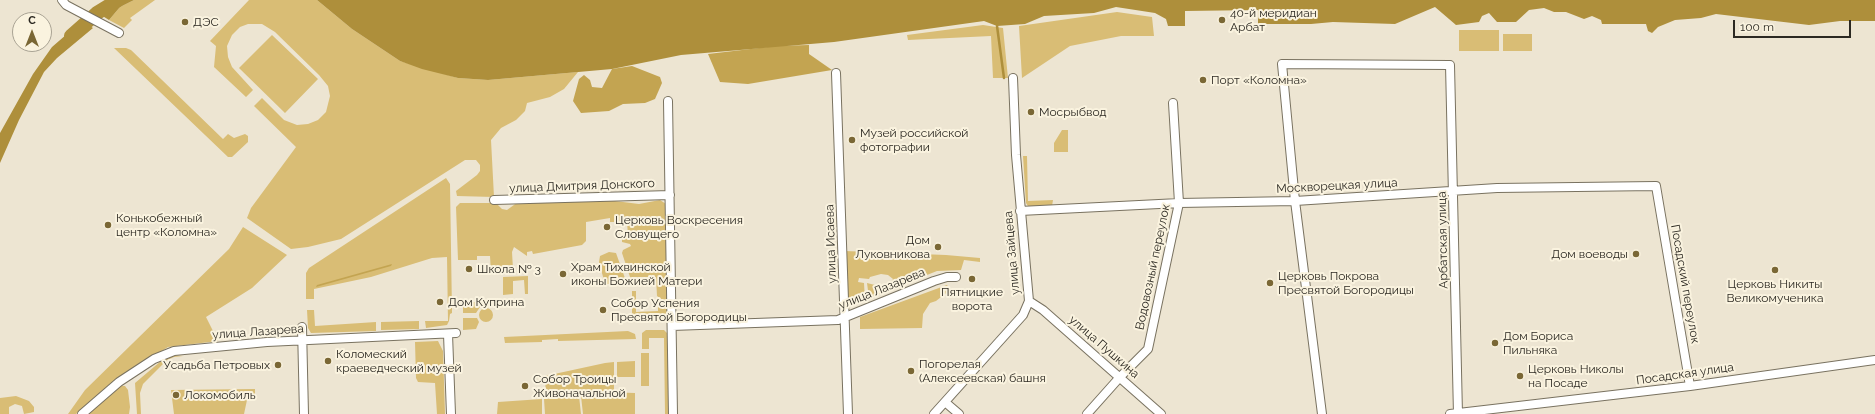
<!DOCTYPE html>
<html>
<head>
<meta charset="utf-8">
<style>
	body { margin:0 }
	#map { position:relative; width:1875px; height:414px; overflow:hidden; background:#ede5d2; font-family:Raleway,sans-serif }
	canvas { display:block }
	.north { position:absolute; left:12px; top:12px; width:40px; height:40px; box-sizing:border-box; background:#faf3df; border:1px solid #a8a293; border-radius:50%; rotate:0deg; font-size:11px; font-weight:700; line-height:16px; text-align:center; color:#2c2922 }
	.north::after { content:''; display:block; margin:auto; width:14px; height:18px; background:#7a6735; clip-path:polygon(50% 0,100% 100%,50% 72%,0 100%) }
	.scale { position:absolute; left:1733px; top:20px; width:118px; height:18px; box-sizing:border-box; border:2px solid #2c2922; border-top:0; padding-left:5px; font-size:12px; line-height:14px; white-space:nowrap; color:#2c2922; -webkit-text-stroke:3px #faf3df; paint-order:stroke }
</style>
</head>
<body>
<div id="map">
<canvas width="1875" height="414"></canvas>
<div class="north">С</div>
<div class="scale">100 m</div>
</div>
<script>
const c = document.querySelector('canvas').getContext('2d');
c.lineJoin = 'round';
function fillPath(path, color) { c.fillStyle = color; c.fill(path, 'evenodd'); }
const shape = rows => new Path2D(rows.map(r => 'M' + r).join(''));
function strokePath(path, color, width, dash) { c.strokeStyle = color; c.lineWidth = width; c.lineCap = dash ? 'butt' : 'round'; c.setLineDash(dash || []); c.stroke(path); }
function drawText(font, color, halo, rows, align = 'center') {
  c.font = font + ' Raleway,sans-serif'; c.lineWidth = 4; c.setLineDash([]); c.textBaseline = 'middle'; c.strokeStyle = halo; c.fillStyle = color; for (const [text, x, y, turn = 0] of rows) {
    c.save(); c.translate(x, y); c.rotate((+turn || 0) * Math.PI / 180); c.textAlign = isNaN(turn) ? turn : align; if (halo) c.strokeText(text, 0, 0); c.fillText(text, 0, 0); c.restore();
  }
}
fillPath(shape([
	[134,0,155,0,130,18,132,20,124,28,109,20,120,7],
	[249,0,317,0,352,29,400,61,458,78,488,80,578,72,564,89,550,97,527,103,525,111,516,120,501,128,491,140,494,197,457,196,456,191,477,175,480,171,480,165,476,160,465,160,341,239,308,247,291,249,247,218,251,208,296,147,254,106,262,98,284,120,297,125,308,124,318,120,326,112,330,96,328,86,319,75,275,32,262,24,248,24,240,27,232,35,227,46,228,57,232,67,253,90,246,97,214,67,216,46,210,41],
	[1117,12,1152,17,1154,36,1121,36,1070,46,1022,78,1019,26],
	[983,25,1003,28,1008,78,993,78,991,36,908,40,907,35],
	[1459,30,1499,30,1499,51,1459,51],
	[1503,34,1532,34,1532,51,1503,51],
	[272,35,318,79,285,113,239,68],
	[114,48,126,48,131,50,223,139,228,134,234,138,245,134,248,136,248,142,232,157,228,157],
	[1062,130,1068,130,1068,152,1054,152,1054,143],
	[1023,156,1027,156,1028,201,1053,200,1052,206,1032,207,1028,206,1026,203],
	[446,178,450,184,452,313,450,314,449,321,447,325,426,328,425,321,448,321,447,257,432,258,371,277,314,289,314,299,306,299,306,273,309,268],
	[607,200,639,204,660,200,666,204,667,303,657,296,656,277,636,277,636,283,632,283,622,253,623,250,631,246,630,244,622,242,622,237,628,235,627,222,610,222,610,218,586,222,586,241,582,245,533,254,532,251,527,252,527,256,514,247,512,252,513,269,512,273,491,273,490,256,477,256,477,260,458,260,456,207,460,203,496,203,502,209,507,210,518,202],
	[243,227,287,255,252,288,206,317,218,341,168,347,114,381,76,414,68,414,85,390,229,249],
	[845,251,946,255,980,258,980,262,964,260,961,270,937,271,869,298,867,283,883,287,890,285,893,279,888,275,881,274,870,277,869,279,859,278,858,282,864,283,865,301,850,305,848,302],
	[609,252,616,253,626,281,624,284,605,284,599,262,600,256],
	[528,276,528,294,525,294,524,280,513,281,513,294,503,295,503,277],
	[947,285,950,290,936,301,930,303,923,314,922,328,860,329,860,317],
	[632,291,636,291,636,312,658,311,658,307,662,304,668,310,668,316,662,321,651,322,648,319,647,315,632,315],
	[463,302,478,302,480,307,476,313,463,313],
	'479 315a7 7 0 1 1 14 0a7 7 0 1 1-14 0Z',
	[307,310,314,310,315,326,376,322,376,331,311,333,308,328],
	[463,318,477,318,479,322,476,329,463,330],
	[419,321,419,329,381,330,381,322],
	[646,330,664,330,669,335,669,414,665,414,664,338,649,338,649,349,642,349,642,333],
	[628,331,635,334,636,339,558,341,558,339,542,340,542,342,505,343,504,337],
	[438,341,443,351,445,414,437,414,435,383,418,382,416,378,415,342],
	[641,353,649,353,649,386,641,386],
	[173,355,183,356,174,357,167,360,143,384,140,393,141,414,137,414,135,383,161,361],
	[635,361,635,377,617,377,617,362],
	[614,362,614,390,546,397,545,376,605,363],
	[120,386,125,386,128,390,130,407,129,414,88,414],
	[255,389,255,399,247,400,244,414,174,414,171,390],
	[605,392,635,393,635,414,583,414,581,396],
	[16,396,29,401,34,407,34,412,24,414,22,406,15,404,9,407,9,414,0,414,0,398],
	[579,396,581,414,545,414,544,399],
	[542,399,542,414,497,414,498,402]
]), '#d9bd75');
fillPath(shape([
	[809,45,809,54,832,70,748,84,720,82,708,54,776,46],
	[632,66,660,77,662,83,655,99,645,103,623,104,609,111,581,113,573,101,579,79,584,75,590,80,592,87,602,88,612,69],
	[392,264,391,266,316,287,317,285]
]), '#c3a451');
fillPath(shape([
	[108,0,134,0,120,7,109,20,93,10],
	[317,0,1875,0,1875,21,1840,21,1809,25,1716,14,1701,18,1675,20,1658,27,1652,33,1648,31,1646,24,1602,24,1601,20,1592,16,1584,19,1566,12,1554,12,1544,8,1529,10,1516,22,1497,22,1489,13,1482,16,1479,22,1456,25,1435,7,1395,24,1333,22,1311,24,1258,24,1258,10,1185,11,1185,26,1168,26,1166,19,1155,13,1116,7,1094,13,1044,16,1025,24,997,26,984,21,834,42,681,55,612,69,488,80,458,78,422,69,400,61,352,29],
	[82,21,93,28,57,58,44,72,19,120,0,163,0,133,33,74,52,47]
]), '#ae8f3b');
strokePath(shape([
	[997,26,1004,78]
]), '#ae8f3b', 2.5);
strokePath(shape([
	[71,36,97,13,118,0]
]), '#ae8f3b', 14);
const minor = shape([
	[62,0,66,5,119,33],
	[836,73,848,414],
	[668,101,673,414],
	[494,200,670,195],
	[1020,211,1179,203,1295,201,1497,188,1656,186,1690,386],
	[1029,301,1043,310,1161,414],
	[672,326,838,320,934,281,947,277,956,277],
	[302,327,304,414],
	[448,334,451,414],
	[945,402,959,414],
	[82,414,119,382,154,359,174,351,267,342,456,333],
	[934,414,1023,315,1029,301,1016,155,1013,78],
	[1087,414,1120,377,1148,349,1179,203,1173,103],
	[1322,414,1295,201,1282,64,1450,65,1458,414],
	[1450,414,1690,386,1875,360]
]);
strokePath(minor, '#797260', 10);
strokePath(minor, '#fff', 8);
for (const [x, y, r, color] of [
	[1222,20,4,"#7a6735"],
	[185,22,4,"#7a6735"],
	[1203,80,4,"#7a6735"],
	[1031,112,4,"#7a6735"],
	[852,140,4,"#7a6735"],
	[108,225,4,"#7a6735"],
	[607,227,4,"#7a6735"],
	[938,247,4,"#7a6735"],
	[1636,254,4,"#7a6735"],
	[469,269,4,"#7a6735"],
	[1775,270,4,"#7a6735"],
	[563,274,4,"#7a6735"],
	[972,279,4,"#7a6735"],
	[1270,283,4,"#7a6735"],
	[440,302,4,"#7a6735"],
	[603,310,4,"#7a6735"],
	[1495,343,4,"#7a6735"],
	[328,361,4,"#7a6735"],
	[278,365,4,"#7a6735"],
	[911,371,4,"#7a6735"],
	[1520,376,4,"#7a6735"],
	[525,386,4,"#7a6735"],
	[176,395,4,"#7a6735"]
]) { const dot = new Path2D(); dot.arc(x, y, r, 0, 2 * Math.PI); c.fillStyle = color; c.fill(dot); strokePath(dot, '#faf3df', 1.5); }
drawText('12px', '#2c2922', '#faf3df', [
	["40-й меридиан",1230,13],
	["Арбат",1230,27],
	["ДЭС",193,22],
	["Порт «Коломна»",1211,80],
	["Мосрыбвод",1039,112],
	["Музей российской",860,133],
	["фотографии",860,147],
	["Конькобежный",116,218],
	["центр «Коломна»",116,232],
	["Церковь Воскресения",615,220],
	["Словущего",615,234],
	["Дом",930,240,"right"],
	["Луковникова",930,254,"right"],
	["Дом воеводы",1628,254,"right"],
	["Храм Тихвинской",571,267],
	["иконы Божией Матери",571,281],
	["Школа № 3",477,269],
	["Церковь Покрова",1278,276],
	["Пресвятой Богородицы",1278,290],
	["Церковь Никиты",1775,284,"center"],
	["Великомученика",1775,298,"center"],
	["Пятницкие",972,292,"center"],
	["ворота",972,306,"center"],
	["Дом Куприна",448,302],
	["Собор Успения",611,303],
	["Пресвятой Богородицы",611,317],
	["Дом Бориса",1503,336],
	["Пильняка",1503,350],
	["Коломеский",336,354],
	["краеведческий музей",336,368],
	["Погорелая",919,364],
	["(Алексеевская) башня",919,378],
	["Усадьба Петровых",270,365,"right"],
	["Церковь Николы",1528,369],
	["на Посаде",1528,383],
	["Собор Троицы",533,379],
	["Живоначальной",533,393],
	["Локомобиль",184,395]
], 'left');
drawText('12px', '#2c2922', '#faf3df', [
	["улица Дмитрия Донского",582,186,-2],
	["Москворецкая улица",1337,186,-3],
	["Арбатская улица",1443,240,-91],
	["улица Исаева",831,244,-92],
	["улица Зайцева",1012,253,-95],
	["Водовозный переулок",1153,267,-78],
	["Посадский переулок",1685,284,80],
	["улица Лазарева",882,289,-22],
	["улица Лазарева",258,332,-4],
	["улица Пушкина",1104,347,41],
	["Посадская улица",1685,374,-8]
]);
</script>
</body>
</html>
